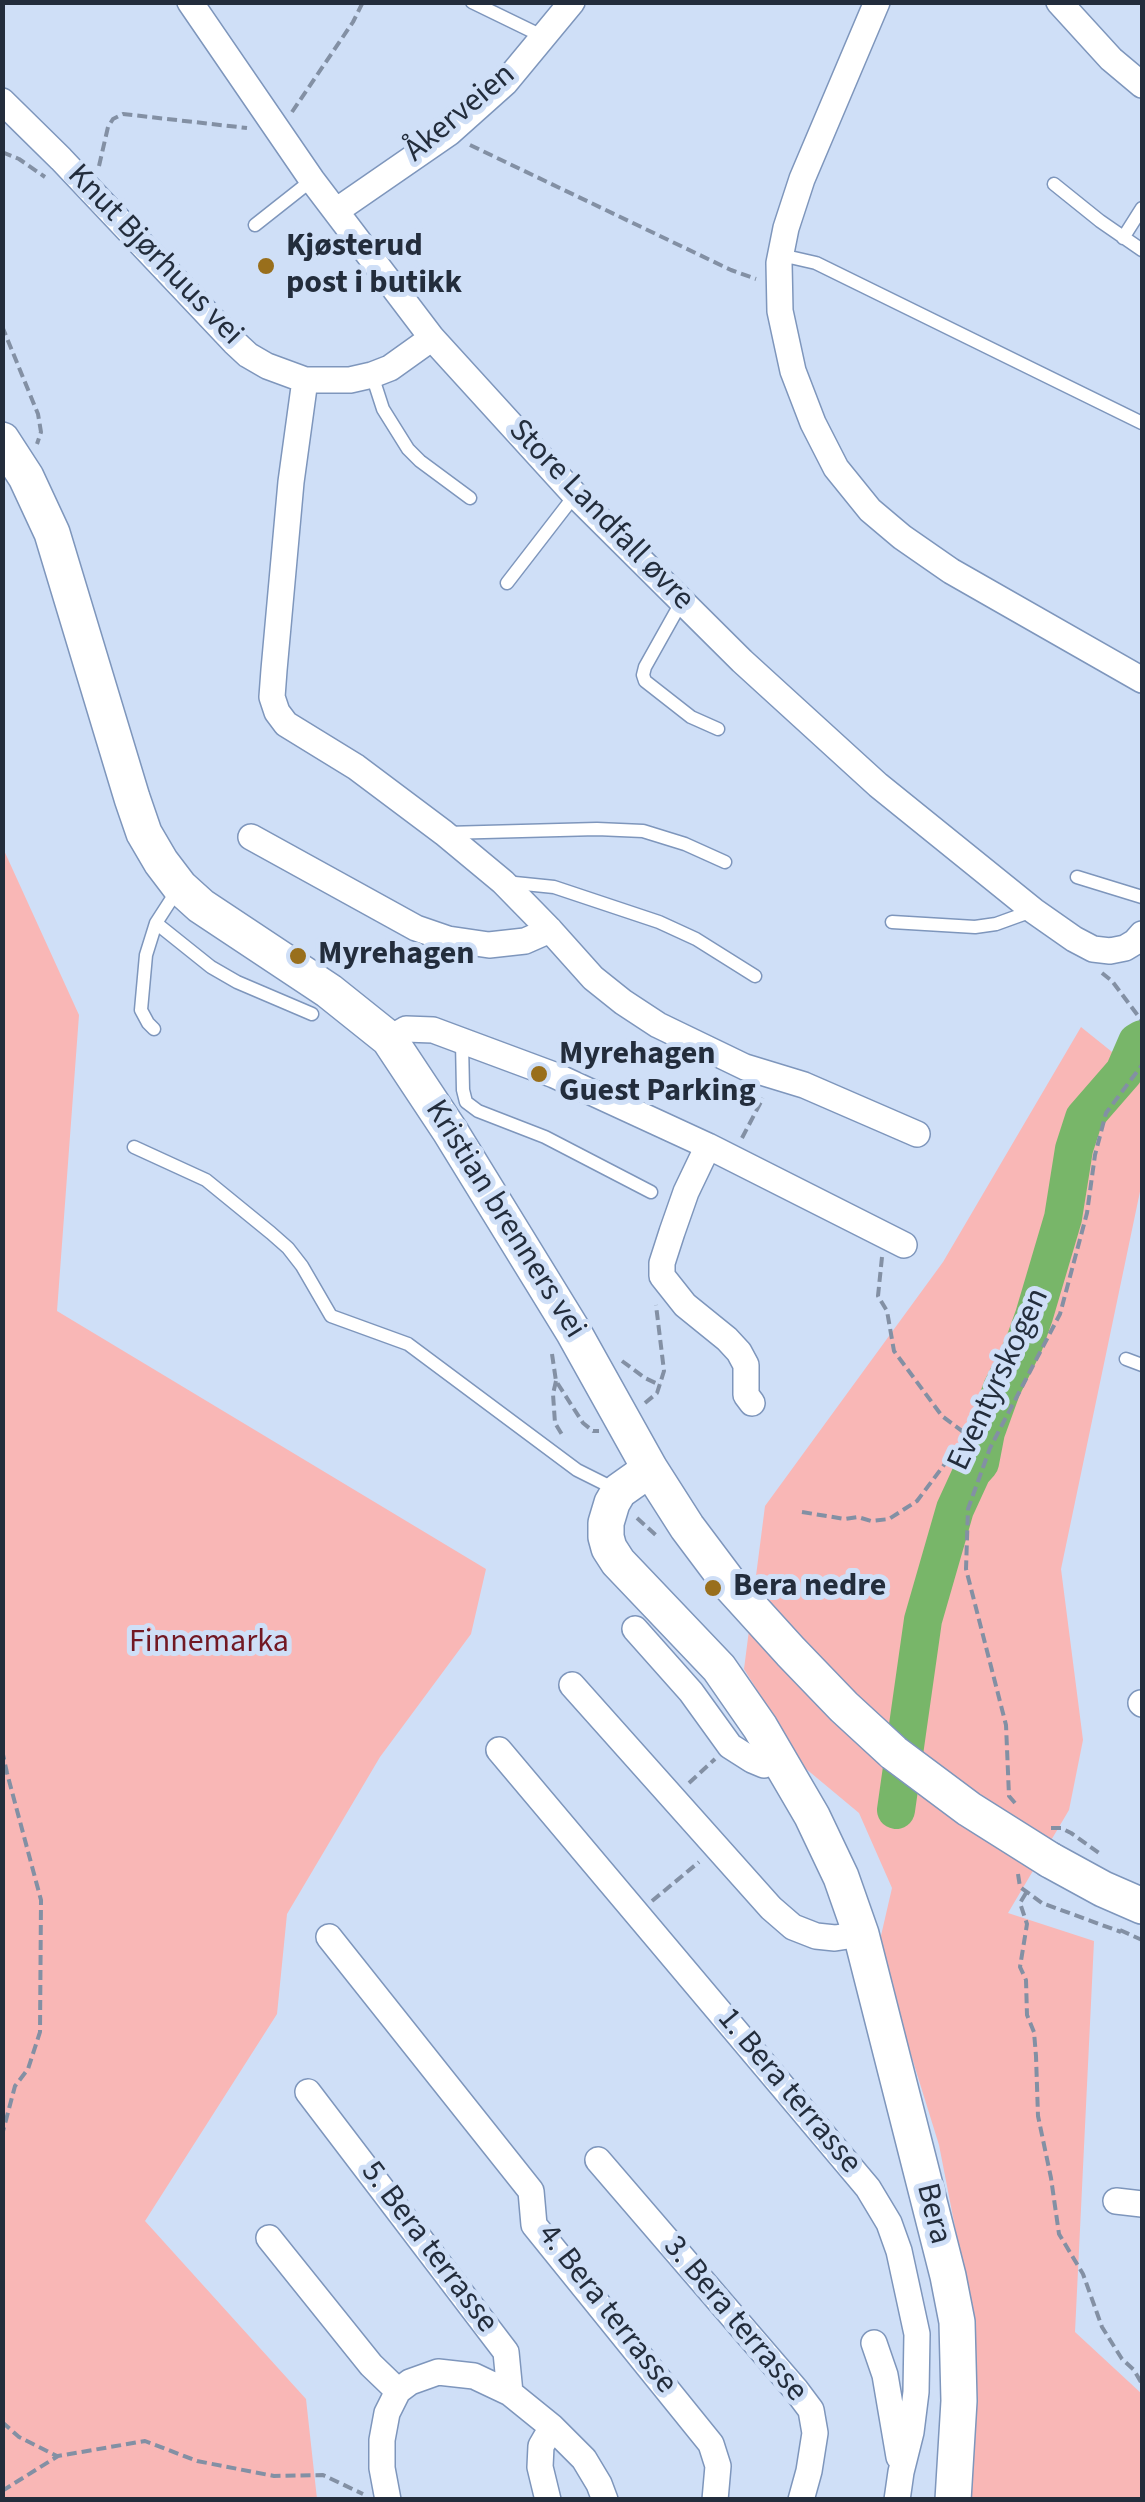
<!DOCTYPE html>
<html>
<head>
<meta charset="utf-8">
<style>
	body { margin:0 }
	#map { position:relative; width:1145px; height:2502px; overflow:hidden; background:#cfdff7; font-family:"Source Sans 3",sans-serif }
	canvas { display:block }
	.frame { position:absolute; inset:0; border:5px solid #232d3c; pointer-events:none }
</style>
</head>
<body>
<div id="map">
<canvas width="1145" height="2502"></canvas>
<div class="frame"></div>
</div>
<script>
const c = document.querySelector('canvas').getContext('2d');
c.lineJoin = 'round';
function fillPath(path, color) { c.fillStyle = color; c.fill(path, 'evenodd'); }
const shape = rows => new Path2D(rows.map(r => 'M' + r).join(''));
function strokePath(path, color, width, dash) { c.strokeStyle = color; c.lineWidth = width; c.lineCap = dash ? 'butt' : 'round'; c.setLineDash(dash || []); c.stroke(path); }
function drawText(font, color, halo, rows, align = 'center') {
  c.font = font + ' "Source Sans 3",sans-serif'; c.lineWidth = 10; c.setLineDash([]); c.textBaseline = 'middle'; c.strokeStyle = halo; c.fillStyle = color; for (const [text, x, y, turn = 0] of rows) {
    c.save(); c.translate(x, y); c.rotate((+turn || 0) * Math.PI / 180); c.textAlign = isNaN(turn) ? turn : align; if (halo) c.strokeText(text, 0, 0); c.fillText(text, 0, 0); c.restore();
  }
}
fillPath(shape([
	[2,846,79,1015,57,1311,486,1569,471,1634,380,1757,287,1914,277,2014,145,2221,306,2399,317,2499,3,2499],
	[1081,1027,1142,1076,1142,1182,1061,1569,1083,1740,1069,1810,1008,1913,1094,1941,1075,2332,1142,2394,1142,2499,971,2499,972,2314,939,2145,899,2016,880,1940,892,1888,859,1813,805,1768,744,1669,765,1506,943,1262]
]), '#f9b7b6');
strokePath(shape([
	[896,1810,923,1620,955,1509,972,1472,980,1463,986,1432,1002,1388,1024,1344,1034,1316,1063,1218,1074,1149,1084,1118,1124,1072,1137,1042,1142,1039]
]), '#78b669', 38);
const lane = shape([
	[472,2,544,37],
	[1054,184,1100,221,1142,250],
	[255,225,312,180],
	[1123,238,1142,208],
	[781,255,816,263,1142,423],
	[372,375,383,409,408,449,420,461,470,498],
	[507,583,575,495],
	[682,601,645,667,643,675,645,681,691,717,718,729],
	[446,833,597,829,643,831,685,844,725,862],
	[1077,877,1142,897],
	[505,882,554,887,659,922,696,939,755,976],
	[892,922,975,927,996,924,1032,911],
	[156,923,211,967,237,982,312,1014],
	[154,1029,148,1023,141,1010,146,955,156,923,178,889],
	[462,1042,463,1090,466,1102,478,1111,545,1137,651,1192],
	[134,1147,206,1180,271,1233,288,1248,302,1266,331,1316,408,1344,577,1470,617,1490],
	[1126,1359,1142,1365]
]);
const street = shape([
	[190,2,312,180,432,338,575,495,742,661,878,785,1034,911,1074,939,1093,949,1110,951,1125,948,1135,942,1142,934],
	[877,2,802,179,786,228,779,263,780,311,793,371,813,423,836,468,870,510,902,537,951,571,1142,680],
	[1059,2,1111,59,1142,85],
	[2,101,61,159,234,342,248,355,267,366,305,380,350,380,372,375,390,368,432,338],
	[336,211,449,133,505,83,572,2],
	[305,380,291,482,274,670,272,697,277,712,286,724,356,767,444,833,503,882,550,930,593,978,623,1002,658,1025,745,1067,804,1085,917,1134],
	[251,837,416,928,448,939,489,945,525,941,550,930],
	[389,1039,406,1029,433,1030,554,1075,708,1146,904,1245],
	[708,1146,686,1192,672,1232,662,1263,662,1276,685,1305,727,1339,739,1352,746,1365,746,1395,752,1403],
	[635,1629,691,1692,730,1746,752,1760,764,1765,779,1758],
	[572,1685,771,1908,793,1927,816,1936,835,1938,861,1934],
	[1141,1703,1142,1704],
	[499,1750,868,2188,889,2223,899,2251,917,2334,916,2392,911,2432,901,2472,897,2500],
	[329,1937,531,2191,534,2225,711,2444,718,2466,715,2500],
	[308,2092,506,2352,510,2393,552,2427,584,2459,599,2484,605,2500],
	[598,2160,796,2390,811,2410,815,2433,809,2471,801,2500],
	[1116,2201,1142,2204],
	[269,2238,371,2365,398,2391],
	[874,2343,885,2375,899,2457],
	[388,2500,382,2468,382,2440,387,2413,398,2391,410,2382,438,2372,474,2376,510,2393],
	[548,2500,540,2467,541,2446,552,2427]
]);
const secondary = shape([
	[2,440,26,477,52,533,132,798,144,833,161,862,180,887,201,906,329,991,389,1039,450,1131,573,1331,650,1469,687,1527,732,1587,791,1652,844,1707,894,1753],
	[650,1469,619,1491,612,1503,606,1523,606,1537,609,1548,618,1562,719,1668,760,1727,812,1816,841,1877,861,1934,948,2276,957,2322,959,2401,953,2500],
	[1050,1860,1103,1889,1142,1906]
]);
strokePath(lane, '#7e96bc', 15);
strokePath(street, '#7e96bc', 28);
strokePath(secondary, '#7e96bc', 38);
strokePath(shape([
	[292,112,353,22,363,2],
	[470,145,731,270,756,279],
	[2,152,19,159,45,177],
	[99,166,108,127,113,119,123,114,247,128],
	[2,326,38,414,41,432,37,444],
	[1102,973,1112,981,1142,1021],
	[742,1138,763,1098],
	[882,1257,878,1296,887,1311,894,1351,942,1416,970,1437,974,1453],
	[552,1354,556,1381,583,1423,593,1431,599,1431],
	[622,1361,645,1378,660,1385],
	[556,1381,553,1394,555,1423,564,1438],
	[645,1403,657,1393,664,1371,656,1305],
	[802,1512,845,1519,858,1517,871,1521,889,1519,917,1501,947,1461,960,1455,976,1453],
	[637,1518,659,1538],
	[2,1750,7,1773,41,1900,40,2032,28,2069,15,2086,2,2135],
	[689,1783,715,1759],
	[1015,1803,1009,1796,1006,1725,966,1569,968,1509,990,1448,1060,1314,1087,1213,1095,1155,1106,1113,1142,1065],
	[1051,1828,1061,1828,1071,1833,1099,1853],
	[1018,1874,1020,1887,1042,1903,1121,1932],
	[1026,1893,1020,1903,1027,1924,1020,1967,1026,1980,1027,2015,1034,2032,1036,2056,1038,2116,1051,2178,1059,2234,1083,2274,1102,2327,1122,2359,1134,2370,1142,2384],
	[652,1901,699,1862],
	[1120,1930,1142,1940],
	[2,2422,19,2437,57,2456],
	[2,2491,58,2456,145,2441,197,2461,274,2476,323,2475,363,2494]
]), '#8390a4', 4, [10, 5]);
strokePath(lane, '#fff', 12);
strokePath(street, '#fff', 25);
strokePath(secondary, '#fff', 35);
const secondaryBridge = shape([
	[894,1753,969,1809,1050,1860]
]);
strokePath(secondaryBridge, '#7e96bc', 38, []);
strokePath(secondaryBridge, '#fff', 35);
for (const [x, y, r, color] of [
	[266,266,10,"#996f1c"],
	[298,956,10,"#996f1c"],
	[539,1074,10,"#996f1c"],
	[713,1588,10,"#996f1c"]
]) { const dot = new Path2D(); dot.arc(x, y, r, 0, 2 * Math.PI); c.fillStyle = color; c.fill(dot); strokePath(dot, '#cfdff7', 4); }
drawText('32px', '#232d3c', '#cfdff7', [
	["Åkerveien",461,114,-40],
	["Knut Bjørhuus vei",154,256,46],
	["Store Landfall øvre",600,516,46],
	["Kristian brenners vei",504,1220,58],
	["Eventyrskogen",1000,1380,-65],
	["1. Bera terrasse",788,2092,50],
	["Bera",932,2214,76],
	["5. Bera terrasse",428,2248,53],
	["4. Bera terrasse",606,2310,52],
	["3. Bera terrasse",734,2320,50]
]);
drawText('bold 32px', '#232d3c', '#cfdff7', [
	["Kjøsterud",286,248],
	["post i butikk",286,285],
	["Myrehagen",318,956],
	["Myrehagen",559,1056],
	["Guest Parking",559,1093],
	["Bera nedre",733,1588]
], 'left');
drawText('32px', '#721823', '#cfdff7', [
	["Finnemarka",209,1644]
]);
</script>
</body>
</html>
